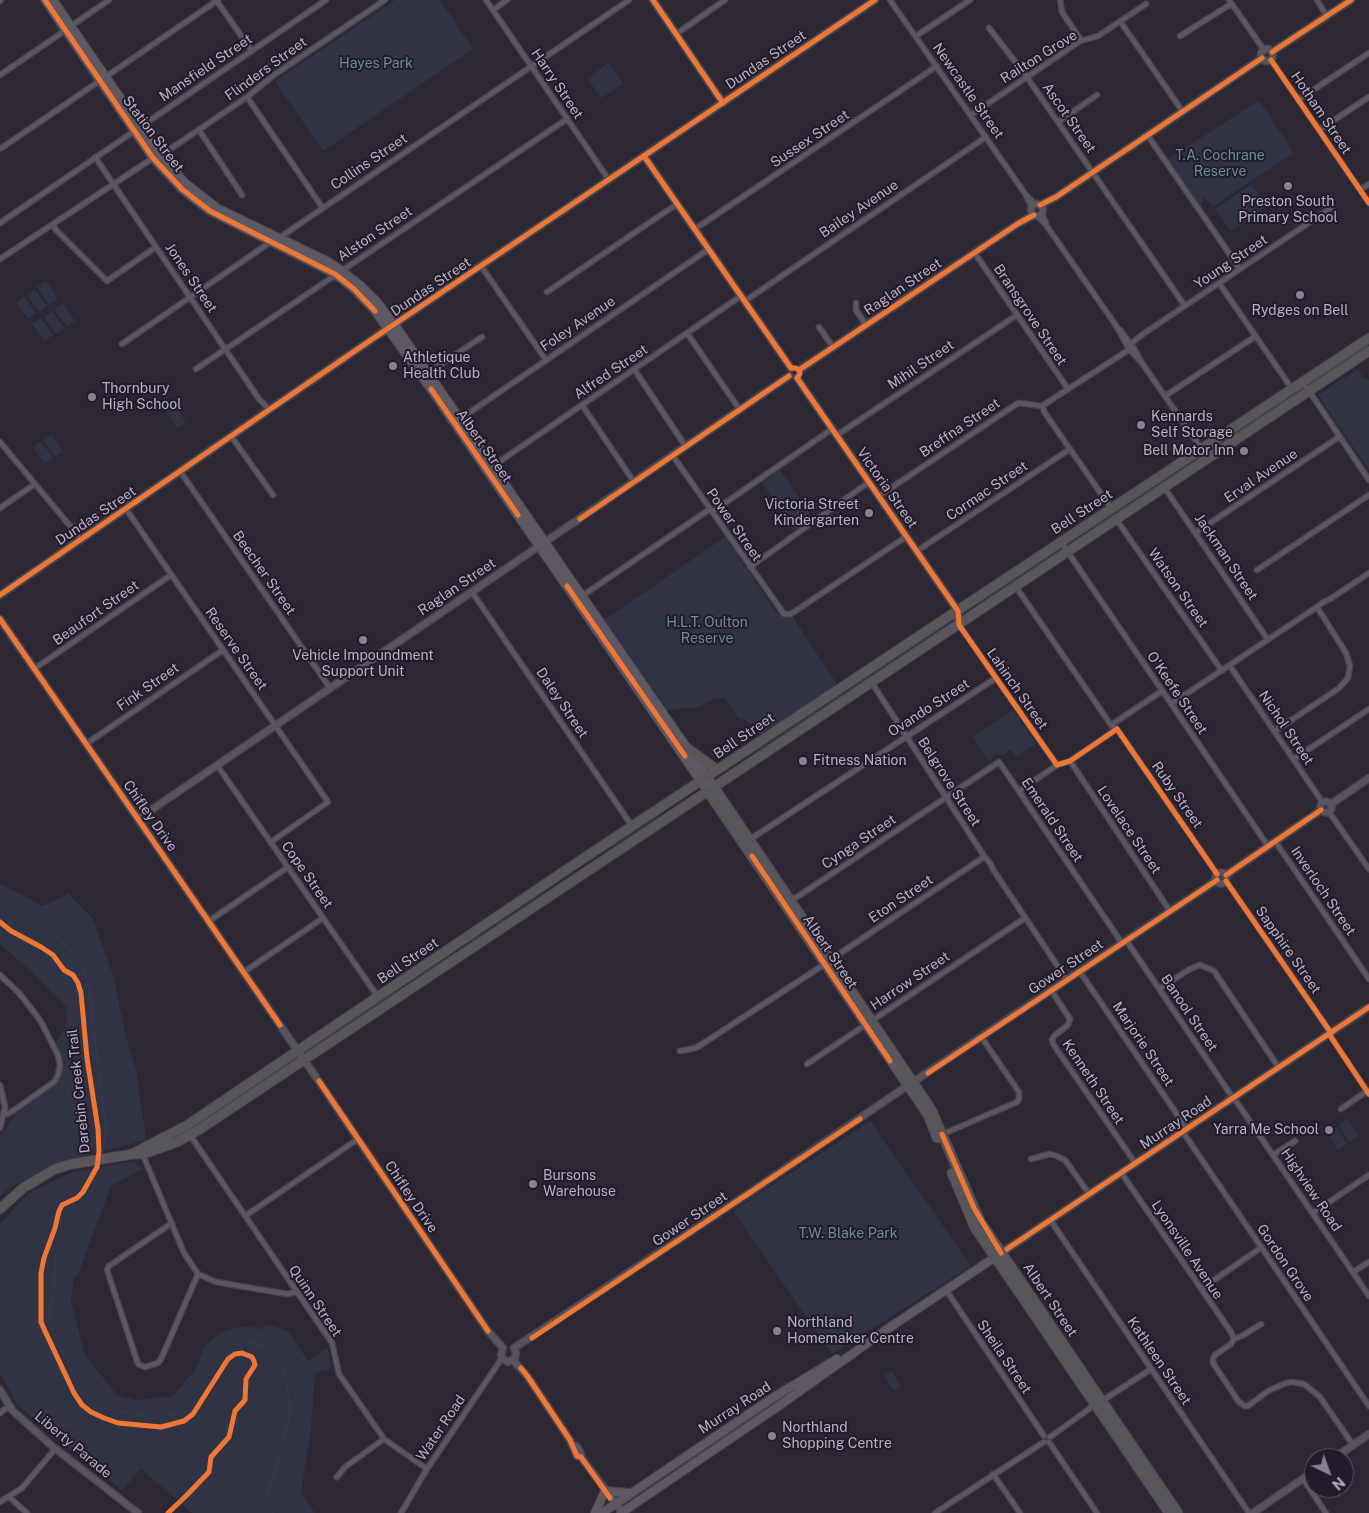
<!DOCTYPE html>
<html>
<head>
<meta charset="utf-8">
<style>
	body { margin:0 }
	#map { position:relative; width:1369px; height:1513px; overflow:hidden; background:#2c2732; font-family:"Public Sans",sans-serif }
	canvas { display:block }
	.north { position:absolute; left:1304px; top:1448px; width:50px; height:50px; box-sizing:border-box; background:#231b2c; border:1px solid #605769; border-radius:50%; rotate:138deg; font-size:14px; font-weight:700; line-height:20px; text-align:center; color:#bbb0c4 }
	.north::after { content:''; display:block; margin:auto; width:18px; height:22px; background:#898091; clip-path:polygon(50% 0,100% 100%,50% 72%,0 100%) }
</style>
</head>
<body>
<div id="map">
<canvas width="1369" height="1513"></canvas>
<div class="north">N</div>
</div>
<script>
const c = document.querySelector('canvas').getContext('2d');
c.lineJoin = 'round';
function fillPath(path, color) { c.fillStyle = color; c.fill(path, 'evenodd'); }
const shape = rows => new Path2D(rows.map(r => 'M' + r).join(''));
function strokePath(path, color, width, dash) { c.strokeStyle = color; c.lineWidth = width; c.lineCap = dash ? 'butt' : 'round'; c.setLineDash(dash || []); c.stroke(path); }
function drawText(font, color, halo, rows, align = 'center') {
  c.font = font + ' "Public Sans",sans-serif'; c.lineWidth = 4; c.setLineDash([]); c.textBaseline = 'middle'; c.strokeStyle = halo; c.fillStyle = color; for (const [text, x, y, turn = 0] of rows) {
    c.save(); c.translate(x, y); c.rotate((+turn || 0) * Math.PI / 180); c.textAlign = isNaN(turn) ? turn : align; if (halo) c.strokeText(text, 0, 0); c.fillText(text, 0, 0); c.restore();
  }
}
fillPath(shape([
	[395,0,440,0,473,49,323,151,275,81],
	[609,62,623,84,601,98,588,79],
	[1259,100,1294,153,1212,207,1204,196,1201,207,1167,160],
	[1251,184,1267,206,1231,231,1215,209],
	[46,281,58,299,49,305,37,287],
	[35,289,47,306,39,312,27,295],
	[24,296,36,313,28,319,16,302],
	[63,303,75,321,67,327,54,309],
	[52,311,64,328,56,334,44,317],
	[41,318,53,335,44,341,32,324],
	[1358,369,1365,380,1367,378,1369,381,1369,470,1318,395],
	[1301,391,1235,437,1227,438,1210,449,1270,407,1281,403],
	[175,406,186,422,177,428,166,412],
	[51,434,63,451,55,457,43,440],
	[41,441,53,458,45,464,33,447],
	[1199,458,1107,520,1096,526,1068,543,1165,477,1196,459],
	[780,470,813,518,795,530,762,483],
	[725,537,776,612,782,617,792,616,837,684,760,735,752,723,750,725,745,719,739,719,724,697,711,700,700,707,667,710,604,620],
	[1059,550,1060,551,1060,553,1014,583,966,611,1027,569],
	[952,623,779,740,755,752,717,776,904,651,948,624],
	[1013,710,1036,744,1016,757,1011,749,1003,755,995,754,990,761,991,764,973,737],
	[669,812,631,839,610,848,588,863,584,864,654,817],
	[576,871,578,873,503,924,489,931,461,950,457,948,532,898,540,895],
	[0,883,42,906,69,894,93,919,113,975,126,1037,136,1069,146,1140,56,1163,8,1189,0,1196,0,1136,16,1114,55,1083,65,1063,56,1042,67,1024,66,1007,32,972,0,944],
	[450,955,452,957,412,984,416,977],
	[399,988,402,990,358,1020,344,1025,304,1051],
	[1347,1119,1359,1136,1349,1142,1338,1125],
	[870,1121,971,1266,832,1354,733,1211],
	[1336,1126,1347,1144,1338,1150,1327,1133],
	[134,1161,142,1169,111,1186,78,1275,74,1277,71,1302,85,1355,117,1395,135,1400,173,1396,195,1370,204,1347,222,1332,243,1326,264,1329,265,1324,288,1331,308,1361,328,1347,331,1369,315,1373,311,1429,301,1493,315,1513,192,1513,141,1469,122,1490,17,1405,0,1373,0,1224,29,1193,72,1172],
	[892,1371,901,1386,894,1391,884,1376]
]), '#2f3344');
strokePath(shape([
	[0,902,52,932,71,951,80,963,85,974,90,995,106,1130,102,1156],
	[101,1162,90,1199,65,1235,56,1252,54,1292,49,1310,51,1325,80,1389,93,1403,104,1408,154,1418,173,1415,187,1403,204,1377,216,1354,227,1342,241,1340,265,1347,284,1368,290,1408,288,1424,274,1476,266,1498,267,1506,273,1513]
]), '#443255', 1);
const street = shape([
	[216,0,252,51],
	[486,0,609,180],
	[890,0,1026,195,1032,208],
	[1060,0,1062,12,1081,40],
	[1229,0,1264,50],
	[1317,0,1327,16],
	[0,1,1,0],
	[493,10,507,0],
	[1120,21,1183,112],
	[71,26,109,0],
	[989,28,1024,73,1185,306],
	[676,34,725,0],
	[916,36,970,0],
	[1180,36,1231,4],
	[1271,60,1369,203],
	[0,75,66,30],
	[247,97,322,207],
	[1298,100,1369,53],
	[971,115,1080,41,1098,36,1146,4],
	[1058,122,1097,95],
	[199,130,242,195],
	[1319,130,1369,97],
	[1148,136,1240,269],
	[0,149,218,0],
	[160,156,247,97,274,75,385,0],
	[95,157,259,399,270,410],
	[1360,190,1369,184],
	[1027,196,1036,205],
	[1042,214,1046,223],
	[1037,216,1046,225,1117,327,1129,349,1142,363],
	[0,223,326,0],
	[53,224,56,230,107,281,156,247],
	[695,229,937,66],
	[279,238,629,0],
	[974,252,1068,389],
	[0,259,153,158],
	[481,266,546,360],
	[1219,283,1288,383],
	[547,292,677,204],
	[745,301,986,137],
	[856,303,856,310,866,325],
	[819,327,833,347],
	[1120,330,1135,350,1142,363,1208,458],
	[687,333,740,410],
	[122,344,272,241],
	[1128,346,1143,334,1331,208],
	[196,369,567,119],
	[634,369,686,447],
	[428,373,482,337],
	[1303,382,1369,480],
	[1165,396,1256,336],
	[582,405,634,482],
	[1042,406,1045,413,1111,508],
	[460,419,709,249],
	[837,435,1017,315],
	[231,436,273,495],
	[0,442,81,539],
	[673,456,784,614,791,614,907,536],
	[493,466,741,296],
	[180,471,330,688],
	[1164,487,1268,640],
	[879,496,1015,405,1019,403,1042,406,1133,347],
	[0,508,35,484],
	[126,509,328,802,271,842],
	[712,512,832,429],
	[1116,519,1222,671],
	[1195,533,1339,437],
	[1061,542,1268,846],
	[917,551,1070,449],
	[750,567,869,482],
	[1257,570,1369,495],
	[1016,587,1111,725,1117,729,1217,874],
	[472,592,632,826],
	[582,596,710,509],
	[1330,599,1369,573],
	[959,625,1057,765],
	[1230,666,1323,803],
	[34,669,171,575],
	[872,683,984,856,990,863,994,871,1067,980],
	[1171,704,1317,607,1322,603,1332,598],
	[1111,725,1162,691],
	[1275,731,1338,689,1348,678,1350,666,1346,653,1317,607],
	[86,744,223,650],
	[1294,759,1369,709],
	[1070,761,1170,911],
	[217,765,378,997],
	[1019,791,1057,765,1070,761,1117,729],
	[1329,812,1369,869],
	[749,840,996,678],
	[1275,841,1369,979],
	[1226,881,1331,1033],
	[791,901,999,762,1122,943],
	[209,921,288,867],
	[1126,940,1233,1098],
	[830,960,984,857],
	[244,972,323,918],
	[1080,972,1187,1129],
	[0,975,19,993,40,1020,58,1055,60,1065,58,1075,54,1082,17,1108,8,1114,4,1114],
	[1160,988,1190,969,1200,965,1214,971,1279,1068],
	[1051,990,1070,1019,1068,1025,1054,1036,1052,1040,1053,1044,1136,1164],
	[1329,1034,1369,1094],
	[680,1051,696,1048,825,964],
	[807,1064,1025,918],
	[0,1085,5,1107,0,1128],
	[1234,1098,1369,1296],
	[1341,1109,1367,1091],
	[1183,1132,1369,1406],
	[943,1134,1017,1102,1019,1099,1019,1092,982,1038],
	[190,1135,332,1343,339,1374,384,1439,427,1469],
	[143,1155,184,1253,198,1274,216,1282,287,1294,297,1292],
	[1273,1155,1295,1141],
	[1031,1159,1050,1154,1057,1156,1065,1160,1090,1195],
	[1122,1174,1231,1332,1234,1339],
	[1313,1213,1369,1175],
	[245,1216,358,1139],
	[1051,1221,1249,1513],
	[172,1223,109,1266,107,1270,138,1364,145,1367,158,1363,161,1359,198,1274],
	[1353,1272,1369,1262],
	[1201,1289,1262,1247],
	[946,1290,1044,1436],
	[1261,1324,1242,1336,1234,1339,1231,1344,1215,1355,1213,1359,1213,1363,1239,1402,1245,1406,1248,1406,1268,1391,1286,1383,1291,1382,1304,1384,1320,1397,1353,1445],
	[1102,1401,1151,1369],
	[0,1413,9,1406],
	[1050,1437,1089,1409,1094,1404],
	[1049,1442,1097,1513],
	[993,1474,1020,1513],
	[337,1477,345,1467,384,1439],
	[1303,1479,1326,1513],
	[9,1497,27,1513],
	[0,1502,22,1488,55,1449],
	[401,1513,427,1469,502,1358],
	[935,1513,1044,1442]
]);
const secondary = shape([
	[653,0,723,103],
	'1261 55a6 6 0 1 1 12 0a6 6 0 1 1-12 0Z',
	[1272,52,1351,0],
	[644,156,791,368],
	'1031 210a6 6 0 1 1 12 0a6 6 0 1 1-12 0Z',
	[1040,205,1056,197,1262,58],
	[799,370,1019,223,1034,215],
	[797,378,958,611,959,625],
	[0,595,362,346,875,0],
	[0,619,322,1086,488,1331,503,1348],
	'1320.5 807a5.5 5.5 0 1 1 11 0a5.5 5.5 0 1 1-11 0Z',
	[1331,804,1369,778],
	[138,819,789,376],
	'1215.5 878a5.5 5.5 0 1 1 11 0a5.5 5.5 0 1 1-11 0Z',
	[1226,875,1321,810],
	[1001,1253,1369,1007],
	[503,1348,501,1355,503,1359,508,1362,515,1358,516,1353,514,1348],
	[514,1348,746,1195,913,1082,1217,880],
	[513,1360,528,1377,570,1440,577,1456,581,1457,622,1512],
	[0,1390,12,1410,52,1446,138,1513],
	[573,1445,577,1447,581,1454,581,1457],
	[1334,1458,1369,1434],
	[1253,1513,1314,1471]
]);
const primary = shape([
	[45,0,153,158,182,189,210,211,335,274,354,289,375,311,433,392,708,792],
	[53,0,160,156,185,183,217,208,327,261,341,270,361,286,377,302,395,325,714,787],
	[595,1513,605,1491,629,1493],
	[602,1513,774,1397,837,1359],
	[621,1513,780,1405,886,1330,1000,1254]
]);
const highway = shape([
	[687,748,717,770],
	[714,787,931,1109,980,1221,1178,1513],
	[708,792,928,1115,937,1138],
	[134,1153,186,1126,578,862,1369,338],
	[952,1173,975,1228,1169,1513],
	[0,1209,23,1188,55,1169,72,1164,133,1154,143,1154,177,1142,200,1129,1369,351]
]);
strokePath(street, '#47434c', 7);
strokePath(secondary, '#47434c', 9);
strokePath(primary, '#47424c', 10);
strokePath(highway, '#49444e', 11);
strokePath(street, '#5b5661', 4.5);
strokePath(secondary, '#59555f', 6);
strokePath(primary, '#5d5862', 8);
strokePath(highway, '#58565b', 9);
strokePath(shape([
	[45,0,153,158,182,189,210,211,335,274,354,289,375,311],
	[653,0,723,103],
	[1272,52,1351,0],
	[1271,60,1369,203],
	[644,156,791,368,796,368,799,370],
	[1040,205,1056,197,1262,58],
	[799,370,800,374,797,378,958,611,959,625,1057,765,1070,761,1117,729,1217,874],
	[799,370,1019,223,1034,215],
	[431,389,518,515],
	[580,519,789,376],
	[567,586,685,756],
	[0,595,362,346,875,0],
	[0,619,280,1025],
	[752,856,890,1061],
	[1226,875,1321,810],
	[1226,881,1331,1033],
	[0,922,11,931,41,947,53,955,64,970,73,975,78,983,81,993,87,1058,98,1129,99,1151,97,1167,83,1192,77,1198,62,1205,59,1211,55,1228,44,1258,41,1273,41,1322,45,1331,74,1393,82,1405,91,1412,104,1418,118,1423,161,1427,184,1421,193,1414,228,1359,235,1354,242,1353,252,1357,254,1361,255,1365,246,1379,245,1400,235,1411,229,1437,211,1457,209,1472,186,1496,168,1513],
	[1329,1034,1369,1094],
	[928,1073,1217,880],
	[319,1081,488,1331],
	[942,1134,974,1208,1001,1253],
	[1007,1249,1369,1007],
	[532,1338,860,1119],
	[521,1368,528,1377,570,1440,577,1456,581,1457,610,1498]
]), '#f07635', 5);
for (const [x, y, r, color] of [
	[1288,186,5,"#898091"],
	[1300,295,5,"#898091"],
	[393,366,5,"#898091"],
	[92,397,5,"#898091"],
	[1141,425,5,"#898091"],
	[1244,451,5,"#898091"],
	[869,513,5,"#898091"],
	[363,640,5,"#898091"],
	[803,761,5,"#898091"],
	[1329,1130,5,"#898091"],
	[533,1184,5,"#898091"],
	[777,1331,5,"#898091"],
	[772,1436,5,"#898091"]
]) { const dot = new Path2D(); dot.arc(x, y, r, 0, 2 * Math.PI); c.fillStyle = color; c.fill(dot); strokePath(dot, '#231b2c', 2); }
drawText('14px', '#bbb0c4', '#231b2c', [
	["Railton Grove",1039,57,-32],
	["Dundas Street",766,60,-34],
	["Mansfield Street",206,68,-34],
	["Flinders Street",266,69,-36],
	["Harry Street",557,84,56],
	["Newcastle Street",968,91,55],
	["Hotham Street",1321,113,56],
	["Ascot Street",1069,118,55],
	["Station Street",153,134,53],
	["Sussex Street",810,139,-34],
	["Collins Street",369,162,-34],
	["Bailey Avenue",859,209,-34],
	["Alston Street",375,234,-34],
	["Young Street",1231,262,-34],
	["Jones Street",191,278,56],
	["Dundas Street",431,287,-34],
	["Raglan Street",903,287,-34],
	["Bransgrove Street",1030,315,56],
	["Foley Avenue",578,324,-34],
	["Mihil Street",921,365,-34],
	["Alfred Street",611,372,-34],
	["Breffna Street",960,428,-34],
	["Albert Street",484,446,55],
	["Erval Avenue",1261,476,-34],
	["Victoria Street",887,488,55],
	["Cormac Street",987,491,-34],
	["Bell Street",1082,512,-33],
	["Dundas Street",96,516,-34],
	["Power Street",734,525,55],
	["Jackman Street",1226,557,56],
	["Beecher Street",264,573,55],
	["Raglan Street",457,587,-34],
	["Watson Street",1178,588,55],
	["Beaufort Street",96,613,-35],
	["Reserve Street",236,649,55],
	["Fink Street",148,687,-35],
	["Lahinch Street",1017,689,55],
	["O'Keefe Street",1177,693,56],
	["Daley Street",562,703,56],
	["Ovando Street",929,708,-33],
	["Nichol Street",1286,728,56],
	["Bell Street",744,736,-34],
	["Belgrove Street",949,782,57],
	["Ruby Street",1177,795,55],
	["Chifley Drive",150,816,55],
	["Emerald Street",1052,820,56],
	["Lovelace Street",1129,830,56],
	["Cynga Street",859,842,-34],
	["Cope Street",307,875,55],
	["Inverloch Street",1323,891,56],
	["Eton Street",901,899,-34],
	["Sapphire Street",1288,950,55],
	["Albert Street",830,952,56],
	["Bell Street",408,961,-34],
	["Gower Street",1066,967,-34],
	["Harrow Street",910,981,-34],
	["Banool Street",1189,1013,56],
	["Marjorie Street",1143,1044,56],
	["Kenneth Street",1093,1082,56],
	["Darebin Creek Trail",79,1091,-96],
	["Murray Road",1176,1123,-34],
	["Highview Road",1311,1190,56],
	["Chifley Drive",411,1197,56],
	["Gower Street",690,1219,-34],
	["Lyonsville Avenue",1187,1250,56],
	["Gordon Grove",1285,1263,56],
	["Albert Street",1050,1300,56],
	["Quinn Street",315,1301,56],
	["Sheila Street",1004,1357,56],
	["Kathleen Street",1159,1361,56],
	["Murray Road",735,1408,-33],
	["Water Road",441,1428,-56],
	["Liberty Parade",73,1445,40]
]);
drawText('14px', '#688e94', '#231b2c', [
	["Hayes Park",376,64],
	["T.A. Cochrane",1220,156],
	["Reserve",1220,172],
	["H.L.T. Oulton",707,623],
	["Reserve",707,639],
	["T.W. Blake Park",848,1234]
]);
drawText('14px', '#bbb0c4', '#231b2c', [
	["Preston South",1288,202,"center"],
	["Primary School",1288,218,"center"],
	["Rydges on Bell",1300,311,"center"],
	["Athletique",403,358],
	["Health Club",403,374],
	["Thornbury",102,389],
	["High School",102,405],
	["Kennards",1151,417],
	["Self Storage",1151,433],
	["Bell Motor Inn",1234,451,"right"],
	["Victoria Street",859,505,"right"],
	["Kindergarten",859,521,"right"],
	["Vehicle Impoundment",363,656,"center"],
	["Support Unit",363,672,"center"],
	["Fitness Nation",813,761],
	["Yarra Me School",1319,1130,"right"],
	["Bursons",543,1176],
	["Warehouse",543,1192],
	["Northland",787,1323],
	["Homemaker Centre",787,1339],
	["Northland",782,1428],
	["Shopping Centre",782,1444]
], 'left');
</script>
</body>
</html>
